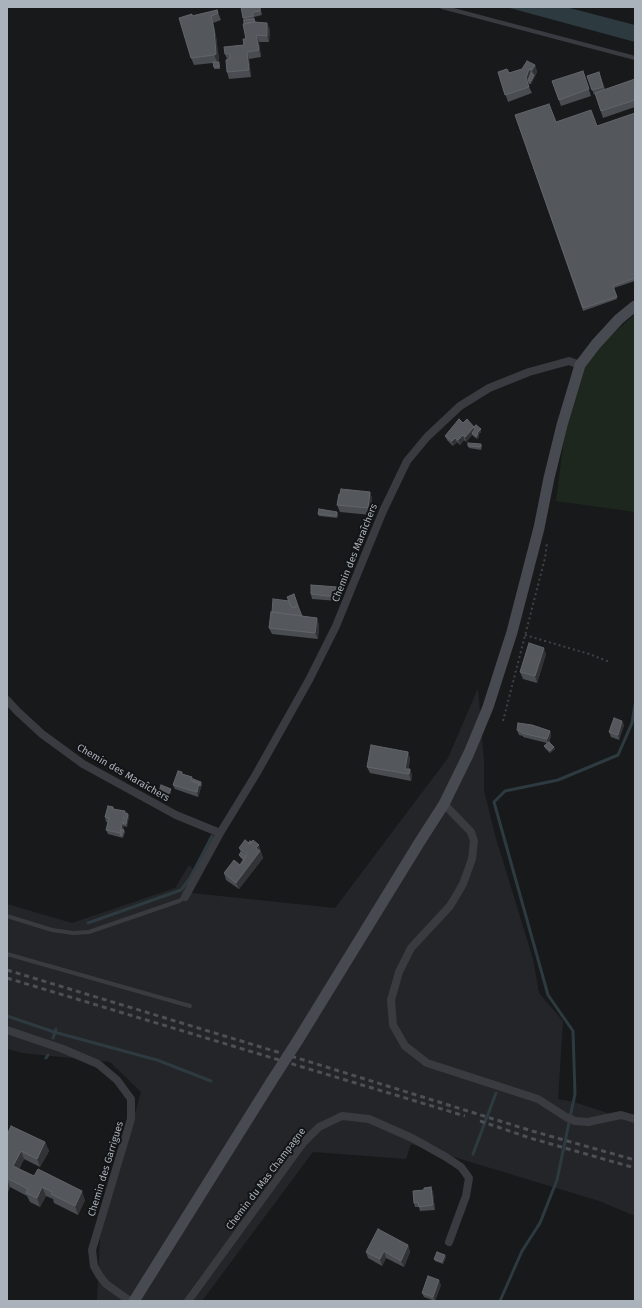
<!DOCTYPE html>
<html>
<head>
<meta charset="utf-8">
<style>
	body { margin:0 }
	#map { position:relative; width:642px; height:1308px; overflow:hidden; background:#18191b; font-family:"Fira Sans",sans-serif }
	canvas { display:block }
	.frame { position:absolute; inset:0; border:8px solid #aab2bc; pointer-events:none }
</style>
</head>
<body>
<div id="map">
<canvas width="642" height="1308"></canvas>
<div class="frame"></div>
</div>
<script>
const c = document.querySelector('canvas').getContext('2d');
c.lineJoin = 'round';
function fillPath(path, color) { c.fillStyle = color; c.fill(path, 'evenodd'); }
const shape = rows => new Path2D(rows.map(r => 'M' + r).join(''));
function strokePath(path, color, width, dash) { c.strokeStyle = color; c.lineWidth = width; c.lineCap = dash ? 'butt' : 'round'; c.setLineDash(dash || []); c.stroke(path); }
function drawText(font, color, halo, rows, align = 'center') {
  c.font = font + ' "Fira Sans",sans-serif'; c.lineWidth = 4; c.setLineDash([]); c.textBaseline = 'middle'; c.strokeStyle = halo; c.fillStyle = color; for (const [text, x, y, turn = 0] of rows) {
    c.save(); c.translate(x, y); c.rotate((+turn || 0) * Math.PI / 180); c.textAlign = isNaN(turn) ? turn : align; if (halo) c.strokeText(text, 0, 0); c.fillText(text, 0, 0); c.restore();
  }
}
fillPath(shape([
	[478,688,484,761,484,790,495,835,533,959,539,993,563,1021,558,1099,574,1102,635,1122,635,1216,599,1201,411,1144,406,1159,313,1152,202,1301,97,1301,100,1237,141,1092,110,1062,22,1053,7,1049,7,904,72,923,175,888,189,865,194,870,192,893,335,908,448,758]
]), '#242528');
fillPath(shape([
	[635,314,635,512,556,501,566,423,583,368,599,346]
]), '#1e271e');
fillPath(shape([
	[506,7,566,7,635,25,635,42]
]), '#2d3a40');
strokePath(shape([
	[88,923,181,890,190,878,212,836],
	[7,1016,54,1032,157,1060,211,1081],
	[53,1038,56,1029],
	[46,1058,48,1055],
	[473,1154,496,1093],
	[500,1301,522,1251,540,1223,557,1180,575,1094,573,1031,548,995,494,802,505,791,558,780,618,755,632,723,635,705]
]), '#2d3a40', 3);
strokePath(shape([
	[525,635,589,654,607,661,609,664],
	[503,721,545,558,547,543]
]), '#3f4247', 2, [2, 3]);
strokePath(shape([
	[442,7,635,58],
	[7,916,52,930,73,933,89,932,179,901,185,897],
	[7,954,190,1006]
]), '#393b40', 4);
strokePath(shape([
	[7,700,17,711,42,734,83,764,176,815,220,833],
	[444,804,471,832,474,841,472,859,463,884,450,906,411,948,399,972,391,1000,393,1025,405,1046,427,1063,538,1099,566,1117,575,1121,588,1122,621,1115,635,1119],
	[185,897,220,833,255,776,309,680,336,626,383,511,407,461,427,437,460,406,489,388,529,372,569,361,580,365],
	[7,1030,63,1049,98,1064,117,1080,131,1099,131,1119,92,1250,94,1266,99,1275,106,1284,130,1301],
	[188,1301,303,1143,319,1127,342,1116,369,1119,412,1138,446,1157,461,1167,469,1178,466,1196,449,1242]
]), '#393b40', 8);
strokePath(shape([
	[298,1040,419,843,444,804,469,753,488,707,512,632,539,528,549,478,562,425,580,365,596,344,619,319,635,306],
	[134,1301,271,1082]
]), '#474a50', 11);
strokePath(shape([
	[7,970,307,1061,532,1131,635,1160],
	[7,978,465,1116],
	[480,1121,530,1138,635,1168]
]), '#4c4f55', 3, [5, 4]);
strokePath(shape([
	[271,1082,298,1040]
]), '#474a50', 11);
fillPath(shape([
	[260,7,262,15,254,17,255,22,270,29,269,42,259,42,261,57,249,59,251,77,229,79,227,72,227,59,225,54,244,45,246,39,244,24,243,18],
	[217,10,221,20,213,23,216,36,219,60,217,62,220,65,220,69,214,69,213,63,194,65,191,58,192,16],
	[535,65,537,72,531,84,529,84,529,83,528,85,532,93,508,102,498,72,509,73],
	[583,71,591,96,561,106,552,81],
	[599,72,605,89,635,79,635,107,603,118,595,94,594,95,587,76],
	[635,113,635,281,614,288,617,299,583,311,515,115,556,122,597,126],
	[463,423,481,429,481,432,478,435,479,437,477,439,472,435,466,442,464,440,460,445,457,442,453,446,447,440,445,436],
	[481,444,482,446,481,450,469,448,468,446],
	[370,492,372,499,371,515,340,512,337,505],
	[337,512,338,515,337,518,319,516,318,514],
	[339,592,338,601,312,599,311,594],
	[289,601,302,616,319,624,318,639,272,634,269,628,272,612],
	[546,654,537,683,523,679,520,672],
	[622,721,624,725,619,740,611,737,609,732],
	[517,730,550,731,551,736,549,742,555,749,550,753,545,748,544,746,547,743,523,737,523,736,519,735],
	[408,752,410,759,408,769,410,769,412,776,411,781,370,773,367,767],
	[183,774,192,777,193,780,202,784,198,797,175,789,173,785],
	[171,789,171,791,169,798,160,794,159,792],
	[113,807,114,809,126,813,129,816,127,827,124,826,123,829,125,832,123,838,108,834,106,830,108,822,106,822,105,817],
	[239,848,261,851,261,852,263,858,239,889,226,880,224,873,240,865,243,860,240,857,239,855,241,852],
	[7,1135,45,1142,49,1151,40,1167,24,1159,19,1169,85,1200,78,1215,54,1203,53,1199,46,1196,40,1207,30,1202,27,1196,10,1187,7,1194],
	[431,1187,433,1192,435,1210,420,1211,419,1207,415,1207,414,1203,424,1190],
	[408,1245,410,1252,404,1267,386,1258,382,1266,368,1258,366,1252],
	[446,1257,443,1264,435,1261,434,1259],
	[441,1285,435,1301,424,1297,422,1293]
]), '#494c50');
fillPath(shape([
	[211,16,213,23,216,36,219,60,217,62,214,55],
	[267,23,270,29,269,42,267,36],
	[256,35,259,42,261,57,259,50],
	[247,52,249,59,251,77,249,70],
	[535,65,537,72,534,77,532,70],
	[529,69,532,76,529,82,528,85,526,78],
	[534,75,534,77,531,84,531,81],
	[474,427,476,432,472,433,472,435,466,442,465,437],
	[481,429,481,432,478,435,479,437,477,439,476,437,477,433],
	[463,435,464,440,460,445,458,440],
	[455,438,457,442,453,446,452,441],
	[370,492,372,499,371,515,368,508],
	[337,587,339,592,338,601,336,597],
	[317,618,319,624,318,639,315,633],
	[544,648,546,654,537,683,535,676],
	[622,721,624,725,619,740,618,735],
	[550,731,551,736,548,744,547,739],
	[554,747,555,749,550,753,550,751],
	[408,752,410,759,408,774,405,769],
	[410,769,412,776,411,781,409,774],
	[201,782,202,784,198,797,197,792,199,783],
	[171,789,171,791,169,798,168,795],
	[125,811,127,815,123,824,124,826,122,836,120,835,120,833],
	[128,814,129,816,127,827,126,824],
	[124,830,125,832,123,838,122,836],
	[259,845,261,851,261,852,263,858,239,889,236,883],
	[45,1142,49,1151,40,1167,37,1159],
	[21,1151,24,1159,16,1175,13,1166],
	[7,1179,10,1187,7,1194],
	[42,1187,46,1196,40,1207,37,1198],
	[431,1187,433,1192,435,1210,433,1205],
	[82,1191,85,1200,78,1215,75,1206],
	[408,1245,410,1252,404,1267,401,1261],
	[384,1251,386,1258,382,1266,380,1259],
	[445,1255,446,1257,443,1264,442,1262],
	[439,1280,441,1285,435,1301,433,1297]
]), '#313336');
const building = shape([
	[241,7,260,7,260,11,253,12,253,16,243,18,241,7],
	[217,10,218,13,211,16,214,29,216,54,214,55,191,58,179,18,192,14,192,16,217,10],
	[254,19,255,22,244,24,244,20,254,19],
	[254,22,267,23,267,36,256,35,259,50,247,52,249,70,227,72,226,60,230,59,230,54,225,54,224,47,244,45,243,39,246,39,243,24,254,22],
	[527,61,535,65,532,70,529,69,526,78,529,87,505,95,498,72,507,69,509,73,522,69,527,61],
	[213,62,219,62,219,67,214,67,213,62],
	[583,71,589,89,559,100,552,81,583,71],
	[599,72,603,87,592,90,587,76,599,72],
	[531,73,534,75,531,81,529,82,528,80,531,73],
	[635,79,635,100,601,111,595,93,635,79],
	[549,104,556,122,591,110,597,126,635,113,635,278,613,286,617,297,583,308,515,115,549,104],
	[459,419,463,423,467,419,474,427,465,437,463,435,458,440,455,438,452,441,445,436,459,419],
	[476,425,481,429,477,433,478,434,476,437,472,433,475,429,474,427,476,425],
	[468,443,481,444,480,447,468,446,468,443],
	[341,489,370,492,368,508,337,505,339,494,340,494,341,489],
	[319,509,337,512,336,516,318,514,319,509],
	[311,585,337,587,336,597,311,594,311,585],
	[294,594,298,606,292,608,287,597,294,594],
	[273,599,289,601,292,608,298,606,302,616,272,612,273,599],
	[271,612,317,618,315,633,269,628,271,612],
	[529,643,544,648,535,676,520,672,529,643],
	[614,718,622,721,618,735,609,732,614,718],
	[518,723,532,725,550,731,547,739,522,733,522,732,517,730,518,723],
	[549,742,554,747,550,751,544,746,549,742],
	[371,745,408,752,405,769,410,769,409,774,367,767,371,745],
	[178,771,182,772,182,774,192,777,191,781,199,783,197,792,173,785,178,771],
	[193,779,201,782,200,786,199,783,193,781,193,779],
	[161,785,171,789,168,795,159,792,161,785],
	[108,806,113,807,113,809,125,811,120,833,106,830,109,818,105,817,108,806],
	[126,813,128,814,126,824,123,824,126,813],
	[122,829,124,830,122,836,120,835,122,829],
	[245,840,250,844,253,840,259,845,256,848,260,851,236,883,224,873,234,860,240,865,247,854,239,848,245,840],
	[250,841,252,842,250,844,248,843,250,841],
	[241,852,246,856,244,859,239,855,241,852],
	[11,1126,45,1142,37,1159,21,1151,13,1166,34,1176,38,1169,82,1191,75,1206,51,1194,52,1192,42,1187,37,1198,26,1193,28,1189,7,1178,7,1135,11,1126],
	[431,1187,433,1205,419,1207,418,1202,414,1203,413,1191,424,1190,424,1188,431,1187],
	[378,1229,408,1245,401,1261,384,1251,380,1259,366,1252,378,1229],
	[437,1252,445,1255,442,1262,434,1259,437,1252],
	[428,1276,439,1280,433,1297,422,1293,428,1276]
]);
fillPath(building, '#54575c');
strokePath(building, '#61656b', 1);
drawText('10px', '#aab2bc', '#131416', [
	["Chemin des Maraîchers",355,553,-68],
	["Chemin des Maraîchers",123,773,30],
	["Chemin des Garrigues",106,1169,-73],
	["Chemin du Mas Champagne",266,1179,-53]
]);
</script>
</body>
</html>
